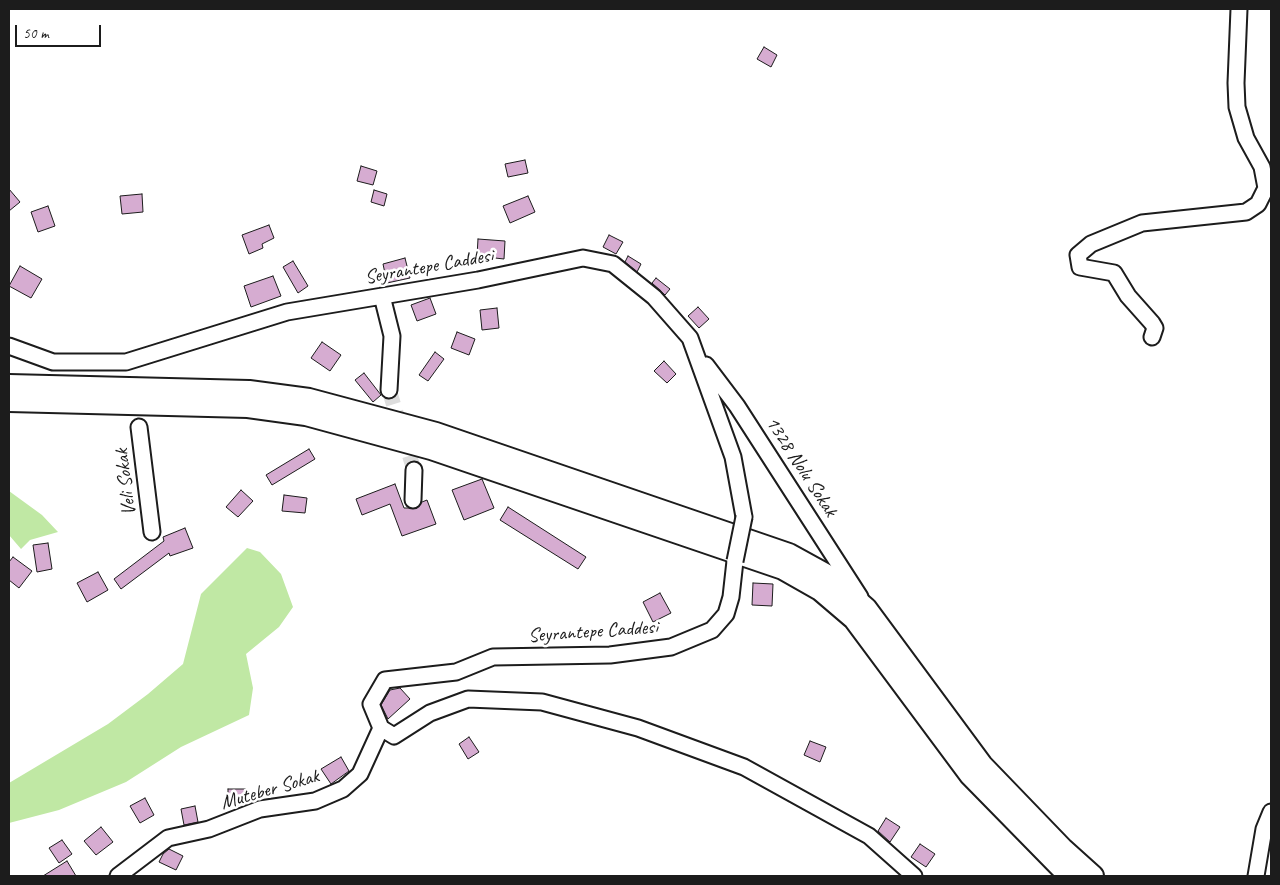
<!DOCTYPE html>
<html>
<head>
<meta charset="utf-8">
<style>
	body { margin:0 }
	#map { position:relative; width:1280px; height:885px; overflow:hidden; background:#fff; font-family:Caveat,sans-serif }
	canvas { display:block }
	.frame { position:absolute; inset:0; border:10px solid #1c1c1c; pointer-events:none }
	.scale { position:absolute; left:15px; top:25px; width:86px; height:22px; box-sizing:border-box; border:2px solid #1c1c1c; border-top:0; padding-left:6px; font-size:15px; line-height:18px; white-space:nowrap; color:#1c1c1c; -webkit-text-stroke:4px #fff; paint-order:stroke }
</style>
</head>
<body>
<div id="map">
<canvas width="1280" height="885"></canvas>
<div class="frame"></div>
<div class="scale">50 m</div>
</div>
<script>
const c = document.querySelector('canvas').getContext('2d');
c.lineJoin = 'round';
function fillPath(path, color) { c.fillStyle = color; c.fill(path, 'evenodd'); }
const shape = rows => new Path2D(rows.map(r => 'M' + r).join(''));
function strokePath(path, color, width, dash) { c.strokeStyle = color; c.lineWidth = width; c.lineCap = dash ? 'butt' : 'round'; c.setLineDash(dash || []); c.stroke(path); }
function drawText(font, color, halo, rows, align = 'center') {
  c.font = font + ' Caveat,sans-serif'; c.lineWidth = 5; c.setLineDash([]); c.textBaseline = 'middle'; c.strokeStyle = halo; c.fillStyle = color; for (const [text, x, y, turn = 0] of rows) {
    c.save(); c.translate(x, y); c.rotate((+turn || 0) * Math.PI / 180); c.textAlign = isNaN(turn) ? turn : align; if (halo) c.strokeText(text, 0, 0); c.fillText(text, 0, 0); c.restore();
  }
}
fillPath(shape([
	[9,491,42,515,58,532,30,540,21,549,9,535],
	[247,548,260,552,281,574,293,607,279,627,246,654,253,688,249,715,181,747,126,782,59,810,9,823,9,783,108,724,148,694,183,664,201,594]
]), '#c0e8a4');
const building = shape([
	[764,47,777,55,771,67,757,59,764,47],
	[525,160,528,173,508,177,505,164,525,160],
	[361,166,377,171,373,185,357,181,361,166],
	[9,189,20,202,9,211,9,189],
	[374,190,387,194,384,206,371,202,374,190],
	[142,194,143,212,122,214,120,196,142,194],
	[528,196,535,212,510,223,503,206,528,196],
	[48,206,55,226,38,232,31,212,48,206],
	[269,225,274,238,262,244,263,248,249,254,242,235,269,225],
	[609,235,623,242,616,254,603,247,609,235],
	[478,239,505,241,504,259,477,256,478,239],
	[628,256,641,264,637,272,625,262,628,256],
	[405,258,410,278,387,283,383,264,405,258],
	[293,261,308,286,298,293,283,267,293,261],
	[20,266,42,279,31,298,9,286,20,266],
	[273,276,281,296,251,307,244,286,273,276],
	[656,278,670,289,665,295,652,283,656,278],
	[430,298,436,314,417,321,411,305,430,298],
	[698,307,709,319,699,328,688,316,698,307],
	[497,308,499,328,482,330,480,310,497,308],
	[457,332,475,339,469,355,451,348,457,332],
	[322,342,341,355,330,371,311,358,322,342],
	[435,352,444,359,428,381,419,375,435,352],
	[664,361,676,374,667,383,654,371,664,361],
	[364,373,381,395,373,402,355,380,364,373],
	[309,449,315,459,272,485,266,475,309,449],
	[482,479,494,508,464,520,452,490,482,479],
	[395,484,404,508,417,508,422,502,427,500,436,524,402,536,390,504,362,515,356,499,395,484],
	[241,490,253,501,238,517,226,507,241,490],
	[284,495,307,498,305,513,282,511,284,495],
	[508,507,586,557,578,569,500,520,508,507],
	[185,528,193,548,170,556,169,553,121,589,114,579,164,541,163,537,185,528],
	[48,543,52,569,37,572,33,545,48,543],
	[13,557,32,571,19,588,9,580,9,562,13,557],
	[98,572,108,590,87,602,77,583,98,572],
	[753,583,773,584,772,606,752,605,753,583],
	[660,593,671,613,653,622,643,602,660,593],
	[400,688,410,699,388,719,381,705,390,690,400,688],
	[469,737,479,752,468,759,459,744,469,737],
	[810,741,826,747,820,762,804,755,810,741],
	[341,757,349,771,331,784,321,769,341,757],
	[228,789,246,789,247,804,228,806,228,789],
	[145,798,154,815,140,823,130,806,145,798],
	[195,806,198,822,184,825,181,809,195,806],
	[886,818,900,827,890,842,878,831,886,818],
	[101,827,113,842,96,855,84,841,101,827],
	[62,840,72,854,59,863,49,848,62,840],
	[920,844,935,854,926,867,911,857,920,844],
	[169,849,183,856,176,870,159,862,163,854,169,849],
	[67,861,76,876,43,876,67,861]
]);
fillPath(building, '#d6acd1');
strokePath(building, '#1c1c1c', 1);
strokePath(shape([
	[130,377,139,427],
	[389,390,414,470]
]), '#ddd', 15, [15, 8]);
const minor = shape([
	[382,296,392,336,389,390],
	[1152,337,1155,328,1152,323,1128,296,1114,273,1080,267,1078,255,1091,244,1142,223,1246,212,1258,204,1266,188,1262,167,1246,138,1237,107,1236,83,1239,9],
	[9,346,53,362,126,362,287,312,478,280,583,258,613,264,654,297,690,338,733,457,744,517],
	[706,365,737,406,860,597],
	[139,427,152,532],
	[413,500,414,470],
	[735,561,731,597,726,614,712,630,671,647,610,655,493,657,456,672,385,680,371,704,381,728,394,736,430,713,468,699,542,702,638,728,744,767,869,836,914,876],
	[118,876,168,838,209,829,260,809,315,801,343,789,360,774,381,728],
	[1256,876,1264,829,1271,812]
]);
const major = shape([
	[9,385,249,391,309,399,436,433,789,554,829,576,866,608,982,765,1063,849,1093,876],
	[9,401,248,407,306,415,431,449,783,569,820,590,854,619,970,775,1069,876]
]);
strokePath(minor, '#1c1c1c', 19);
strokePath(major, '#1c1c1c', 24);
strokePath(minor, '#fff', 15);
strokePath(major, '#fff', 20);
const minorBridge = shape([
	[735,561,744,517]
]);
strokePath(minorBridge, '#1c1c1c', 19, []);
strokePath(minorBridge, '#fff', 15);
drawText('20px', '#1c1c1c', '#fff', [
	["Seyrantepe Caddesi",429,267,-10],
	["1328 Nolu Sokak",801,467,57],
	["Veli Sokak",126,482,-97],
	["Seyrantepe Caddesi",593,632,-4],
	["Muteber Sokak",270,790,-16]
]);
</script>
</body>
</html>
